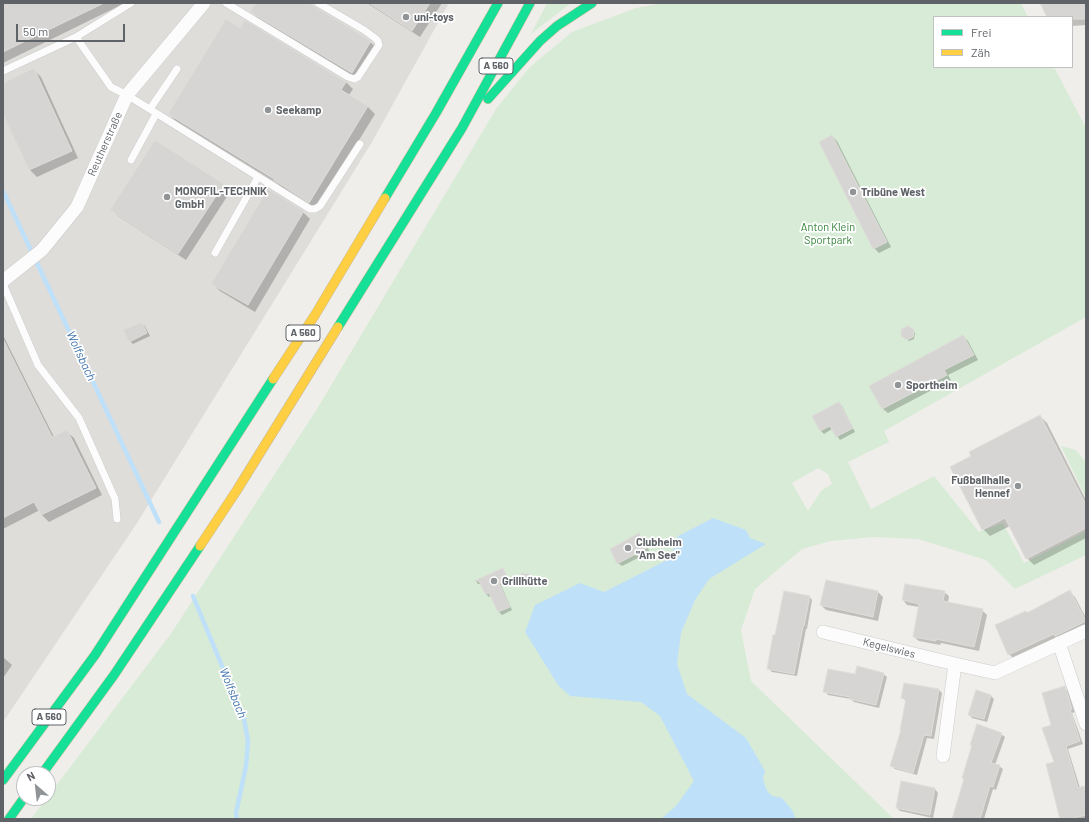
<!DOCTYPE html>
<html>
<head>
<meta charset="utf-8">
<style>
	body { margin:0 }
	#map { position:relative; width:1089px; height:822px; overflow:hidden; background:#efeeea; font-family:Barlow,sans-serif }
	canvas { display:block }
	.frame { position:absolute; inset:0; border:4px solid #5f6368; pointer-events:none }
	.legend { position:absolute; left:933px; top:16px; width:140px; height:52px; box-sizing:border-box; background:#fff; border:1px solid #bfc1c3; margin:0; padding:5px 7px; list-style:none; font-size:12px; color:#5f6368 }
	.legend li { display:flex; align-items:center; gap:8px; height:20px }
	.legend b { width:20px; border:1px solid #bfc1c3 }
	.north { position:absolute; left:16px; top:766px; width:40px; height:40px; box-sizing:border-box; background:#fff; border:1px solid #bfc1c3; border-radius:50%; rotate:332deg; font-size:11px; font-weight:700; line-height:16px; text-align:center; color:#5f6368 }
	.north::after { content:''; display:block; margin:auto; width:14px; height:18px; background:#919496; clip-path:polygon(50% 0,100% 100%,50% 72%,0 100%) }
	.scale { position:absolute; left:16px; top:24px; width:109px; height:18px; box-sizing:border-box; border:2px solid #5f6368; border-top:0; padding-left:5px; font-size:12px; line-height:14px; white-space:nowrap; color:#5f6368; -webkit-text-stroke:3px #fff; paint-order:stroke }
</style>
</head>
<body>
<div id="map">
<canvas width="1089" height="822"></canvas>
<div class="frame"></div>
<ul class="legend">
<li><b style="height:5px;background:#16e098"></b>Frei</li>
<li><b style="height:5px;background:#ffcf43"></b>Zäh</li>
</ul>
<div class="north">N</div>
<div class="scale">50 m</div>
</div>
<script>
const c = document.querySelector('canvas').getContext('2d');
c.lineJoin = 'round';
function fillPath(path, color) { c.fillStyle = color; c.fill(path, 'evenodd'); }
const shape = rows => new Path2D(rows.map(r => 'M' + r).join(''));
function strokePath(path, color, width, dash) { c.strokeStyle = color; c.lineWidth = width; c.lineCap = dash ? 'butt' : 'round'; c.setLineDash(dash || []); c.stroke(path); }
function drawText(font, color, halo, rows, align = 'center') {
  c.font = font + ' Barlow,sans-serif'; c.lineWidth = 3.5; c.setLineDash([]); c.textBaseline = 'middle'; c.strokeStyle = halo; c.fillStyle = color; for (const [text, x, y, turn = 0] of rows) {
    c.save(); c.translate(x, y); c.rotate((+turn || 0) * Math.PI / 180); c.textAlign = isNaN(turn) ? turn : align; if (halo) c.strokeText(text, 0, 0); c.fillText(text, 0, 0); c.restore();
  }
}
fillPath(shape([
	[3,3,449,3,372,142,137,523,3,722]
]), '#dfddda');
fillPath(shape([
	[547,3,571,3,531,34],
	[663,3,1021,3,1028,17,934,17,934,67,1054,67,1086,128,1086,317,884,431,889,442,848,462,871,509,934,476,979,532,1003,523,1024,563,1086,531,1086,555,1015,589,986,560,918,539,873,537,831,541,802,549,755,589,741,630,751,681,894,819,31,819,170,635,317,409,496,109,530,67,572,32,636,8],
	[818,468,828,474,832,484,821,491,808,511,792,483],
	[1061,446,1076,450,1086,462,1086,498]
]), '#d8ebd6');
fillPath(shape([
	[713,518,746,530,750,538,766,544,709,579,695,600,681,633,677,664,687,694,746,738,765,771,763,778,765,786,768,792,772,796,782,798,792,810,796,819,661,819,676,806,694,781,660,716,641,702,570,696,558,685,525,632,535,605,580,583,604,592,671,558,678,536]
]), '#bfe0f9');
fillPath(shape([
	[3,3,125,3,3,63],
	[257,3,307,3,370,42,377,48,358,79,258,18,252,12],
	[367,3,442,3,420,37],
	[1041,3,1086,3,1086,25,1072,26,1072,17,1048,17],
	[240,29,346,82,353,89,349,95,368,107,375,114,317,209,282,187,277,183,176,121,169,114],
	[34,70,41,77,78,158,37,177,30,170,3,111,3,84],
	[832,136,837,141,891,247,879,253,874,248],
	[223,185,230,192,186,260,118,216,111,209],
	[269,190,303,212,310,219,255,312,220,291,213,284],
	[142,323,145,326,150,336,133,344,130,341],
	[913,331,915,333,914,339,909,341,904,338],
	[3,335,54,437,66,431,74,438,102,495,49,522,42,515,40,510,3,529],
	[963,336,968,341,978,360,948,375,951,380,888,413,883,409],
	[839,403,842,406,855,432,840,440,832,429,824,434,820,430],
	[1040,416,1047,423,1086,500,1086,538,1034,565,1027,558,1010,526,990,536,983,529],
	[639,535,642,538,650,552,622,566,618,563],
	[502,569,505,572,512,586,501,585,512,610,502,615,499,612,491,595,489,597,486,594,481,584,478,584,476,581],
	[523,574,530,576,533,582,530,586,516,584],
	[878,592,883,597,878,621,826,610,821,605],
	[944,592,949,596,948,603,982,610,987,615,979,651,941,643,940,645,919,641,914,637,919,607,907,605,903,600],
	[1070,592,1075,597,1086,618,1086,628,1014,659,1009,654,1027,614],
	[809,596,812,600,807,629,806,629,797,676,772,672,769,669],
	[3,657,12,665,3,678],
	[883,674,887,677,879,708,854,702,851,699,828,695,825,691,856,676],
	[1065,688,1068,691,1075,712,1072,713,1083,744,1068,749,1080,788,1083,787,1086,790,1086,819,1061,819,1053,726],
	[939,690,942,693,934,739,927,738,917,775,895,769,892,766,902,731,906,701,902,698],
	[991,696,994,699,987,722,972,718,969,714],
	[1001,734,1005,737,995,765,999,766,1003,769,996,790,993,789,984,819,953,819,965,780,972,746,971,744],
	[935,789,938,793,933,818,900,811,897,808]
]), '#0003');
strokePath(shape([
	[3,191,159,522],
	[193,596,244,719,248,741,246,766,236,813,237,819]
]), '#bfe0f9', 4.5);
const building = shape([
	[3,3,104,3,3,52,3,3],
	[256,3,309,3,371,41,352,73,250,12,256,3],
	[369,3,430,3,412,31,369,3],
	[1040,3,1086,3,1086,19,1072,19,1072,17,1047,17,1040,3],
	[226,19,240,28,245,20,346,82,341,90,368,106,309,203,274,180,274,179,168,114,226,19],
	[34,68,72,151,29,170,3,114,3,83,34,68],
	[832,135,887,242,873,249,819,142,832,135],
	[155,140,224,184,178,254,110,210,155,140],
	[268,189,304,211,248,305,211,284,268,189],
	[142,322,147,333,129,342,123,330,142,322],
	[908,326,914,330,913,337,907,340,901,336,901,329,908,326],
	[963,335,974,355,944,370,947,375,882,409,869,386,963,335],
	[3,339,52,437,67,430,96,488,41,515,34,502,3,518,3,339],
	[839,402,853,428,836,437,830,426,820,431,812,416,839,402],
	[1040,415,1086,505,1086,528,1026,559,1005,518,982,530,950,467,971,456,969,452,1040,415],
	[639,533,647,548,617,564,610,549,639,533],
	[503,568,510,584,499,583,510,607,498,612,489,593,485,594,479,581,474,581,503,568],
	[522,573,529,574,532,580,528,585,515,584,522,573],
	[826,580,878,591,873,617,820,605,826,580],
	[905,584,945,591,943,601,983,609,974,647,936,639,936,641,913,637,919,604,902,600,905,584],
	[1070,590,1086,621,1055,636,1054,634,1008,655,995,625,1026,611,1027,613,1070,590],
	[784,591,810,596,804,626,803,626,794,674,767,669,773,635,775,635,784,591],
	[857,666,884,673,876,705,849,699,850,697,823,692,828,669,855,674,857,666],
	[904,683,939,689,931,736,924,735,913,773,890,766,901,730,900,730,906,699,901,698,904,683],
	[1065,686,1072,709,1070,709,1080,741,1066,746,1078,788,1084,786,1086,795,1086,815,1069,819,1060,819,1046,764,1054,762,1042,728,1051,725,1042,693,1065,686],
	[976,690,991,695,984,719,968,715,976,690],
	[977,724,1002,733,991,763,1000,765,993,787,990,786,980,819,952,819,964,779,962,778,972,745,970,745,977,724],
	[901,781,935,788,930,815,896,808,901,781]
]);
fillPath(building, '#d6d5d3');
strokePath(building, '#deddd9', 1);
const lane = shape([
	[131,3,76,37,111,87,127,95,310,209,315,209,320,206,360,144],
	[226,3,348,77,354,79,358,77,379,45,378,41,375,38,364,30,318,3],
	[3,71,76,37],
	[150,109,177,69],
	[131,160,156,114],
	[215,253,258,177],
	[3,284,38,365,79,418,115,499,117,519]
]);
const street = shape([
	[3,281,42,250,77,207,127,95,204,3],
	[823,632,955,664,995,673,1086,631],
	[1059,643,1086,724],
	[943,756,955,664]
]);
const fast = shape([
	[488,99,540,41,557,26,592,3],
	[385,198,436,113,498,3],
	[338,327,462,128,530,3],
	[42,774,114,675,200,546],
	[3,780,95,655,273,379],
	[9,819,24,798]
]);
const slow = shape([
	[273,379,315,315,385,198],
	[200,546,237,490,338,327]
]);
strokePath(lane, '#cbcccc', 8);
strokePath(street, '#cbcccc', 14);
strokePath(fast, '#c8b996', 10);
strokePath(slow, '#c8b996', 10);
strokePath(lane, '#fdfcfc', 7);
strokePath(street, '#fdfcfc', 13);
strokePath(fast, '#16e098', 9);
strokePath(slow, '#ffcf43', 9);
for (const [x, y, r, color] of [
	[406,17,4,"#919496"],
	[268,110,4,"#919496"],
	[853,192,4,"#919496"],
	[167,197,4,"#919496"],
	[898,385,4,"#919496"],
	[1018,486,4,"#919496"],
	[628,548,4,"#919496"],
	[494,581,4,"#919496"]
]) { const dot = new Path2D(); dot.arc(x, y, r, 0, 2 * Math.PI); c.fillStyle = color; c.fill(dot); strokePath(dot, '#fff', 1.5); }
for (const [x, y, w] of [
	[496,66,34],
	[303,333,34],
	[49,717,34]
]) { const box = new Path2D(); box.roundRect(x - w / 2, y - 8, w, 16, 3); c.fillStyle = '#fff'; c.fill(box); strokePath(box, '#5f6368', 1); }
drawText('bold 10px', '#5f6368', null, [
	["A 560",496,66],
	["A 560",303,333],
	["A 560",49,717]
]);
drawText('bold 11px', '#5f6368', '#fff', [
	["uni-toys",414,17],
	["Seekamp",276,110],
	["MONOFIL-TECHNIK",175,191],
	["GmbH",175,204],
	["Tribüne West",861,192],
	["Sportheim",906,385],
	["Fußballhalle",1010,480,"right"],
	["Hennef",1010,493,"right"],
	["Clubheim",636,542],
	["\"Am See\"",636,555],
	["Grillhütte",502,581]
], 'left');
drawText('11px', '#5f6368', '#fff', [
	["Reutherstraße",105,144,-66],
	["Kegelswies",889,648,14]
]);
drawText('11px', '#348238', '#fff', [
	["Anton Klein",828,227],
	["Sportpark",828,240]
]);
drawText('italic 12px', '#4174aa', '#fff', [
	["Wolfsbach",81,356,65],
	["Wolfsbach",233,693,68]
]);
</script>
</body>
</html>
